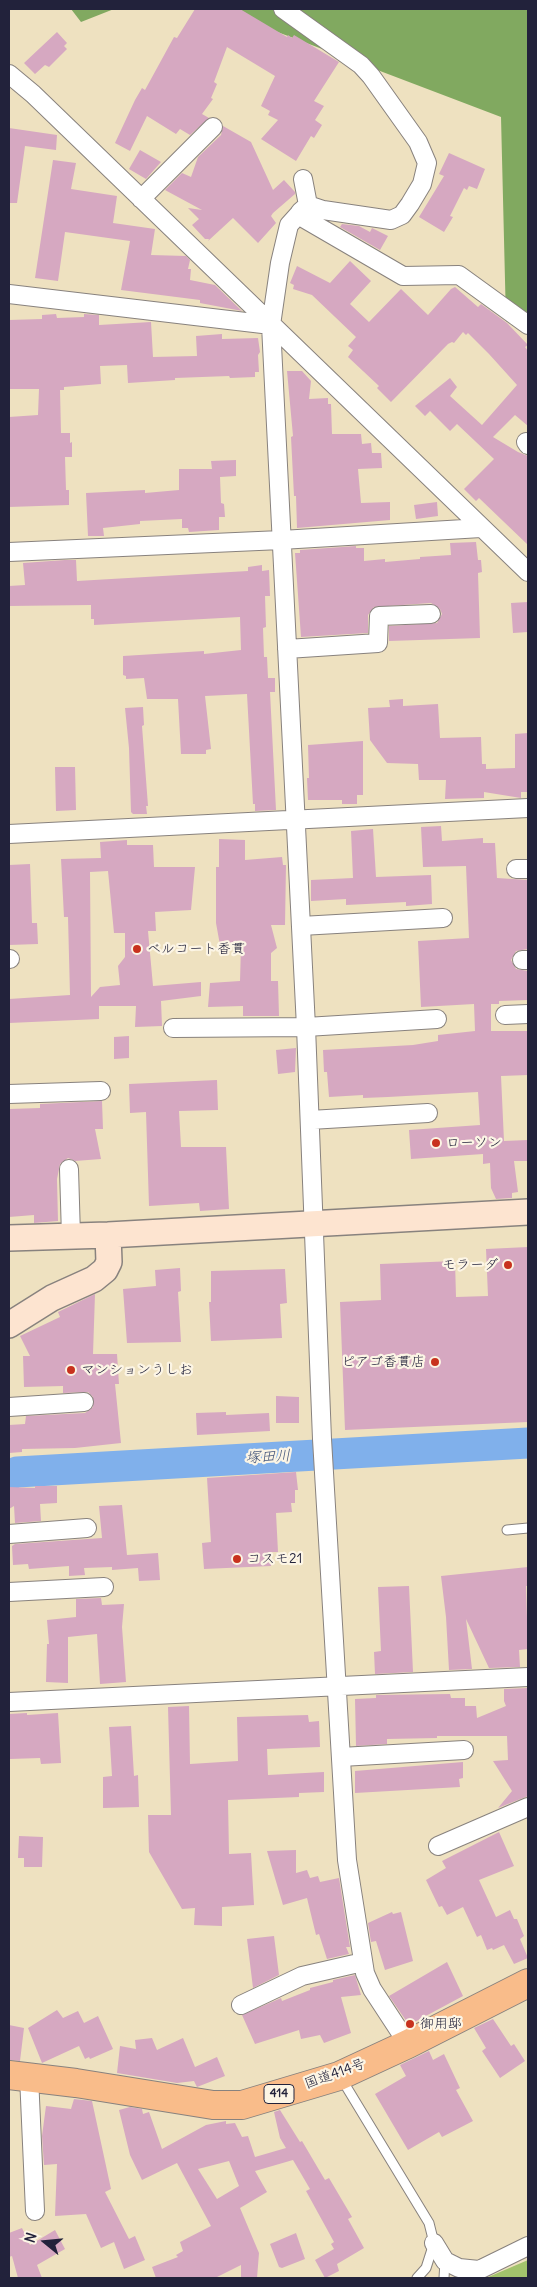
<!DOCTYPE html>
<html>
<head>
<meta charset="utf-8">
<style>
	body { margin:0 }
	#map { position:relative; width:537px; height:2287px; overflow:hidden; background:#eee1c0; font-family:Delius,sans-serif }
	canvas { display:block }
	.frame { position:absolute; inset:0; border:10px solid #22223b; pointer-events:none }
	.north { position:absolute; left:20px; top:2217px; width:50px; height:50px; -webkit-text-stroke:4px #fcf5e5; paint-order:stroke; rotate:287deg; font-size:14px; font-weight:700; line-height:20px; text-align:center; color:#22223b }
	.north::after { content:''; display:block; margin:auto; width:18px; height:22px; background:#22223b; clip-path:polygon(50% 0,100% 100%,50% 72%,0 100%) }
</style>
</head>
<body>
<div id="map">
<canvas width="537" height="2287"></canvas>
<div class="frame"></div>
<div class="north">N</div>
</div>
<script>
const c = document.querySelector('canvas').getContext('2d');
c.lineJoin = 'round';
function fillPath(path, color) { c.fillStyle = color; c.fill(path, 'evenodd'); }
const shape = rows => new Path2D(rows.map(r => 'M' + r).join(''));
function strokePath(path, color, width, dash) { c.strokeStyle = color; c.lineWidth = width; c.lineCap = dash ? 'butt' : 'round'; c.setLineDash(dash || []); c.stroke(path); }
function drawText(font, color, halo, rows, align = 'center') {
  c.font = font + ' Delius,"Klee One",sans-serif'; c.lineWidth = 4.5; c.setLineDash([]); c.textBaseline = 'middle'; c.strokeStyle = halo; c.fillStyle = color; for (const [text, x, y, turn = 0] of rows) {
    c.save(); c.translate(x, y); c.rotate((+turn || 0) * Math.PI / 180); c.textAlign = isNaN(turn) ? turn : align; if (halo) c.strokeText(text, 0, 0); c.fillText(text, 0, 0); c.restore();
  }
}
fillPath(shape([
	[528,2260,528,2278,486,2278]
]), '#a2c36c');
fillPath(shape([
	[71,9,114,9,81,22],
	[217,9,528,9,528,333,506,321,501,117]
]), '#81a960');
strokePath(shape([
	[9,1475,17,1472,528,1443]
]), '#80b0eb', 31);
fillPath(shape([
	[195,9,240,9,287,37,288,35,292,38,294,35,339,62,314,101,324,106,315,120,322,125,314,138,311,136,296,161,261,139,278,120,268,115,270,111,261,106,275,76,227,47,214,82,217,84,211,98,213,99,202,114,209,118,190,135,180,129,176,134,147,116,130,151,115,143,135,100,142,88,145,90,174,37,177,38],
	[57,32,67,43,64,46,67,49,49,67,45,65,35,74,24,63],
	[223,126,251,142,273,190,284,180,295,192,295,194,273,213,271,216,276,223,258,243,233,218,208,241,209,239,205,239,192,225,199,219,188,208,202,210,165,190,182,173,191,177,198,157,221,135],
	[9,128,57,135,56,150,25,146,17,203,9,203],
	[140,150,161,162,146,179,129,169],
	[449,153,485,169,477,189,469,186,467,190,464,188,450,216,453,217,444,232,419,217,444,176,439,174],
	[53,160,76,163,71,189,117,196,113,223,155,229,151,255,186,256,190,260,188,269,191,269,190,280,215,285,242,311,200,303,200,300,121,290,130,241,65,232,58,281,35,278],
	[342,224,359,226,370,232,372,228,388,236,380,250,340,227],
	[350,261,371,281,350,304,369,322,401,289,428,315,451,289,455,287,478,307,481,304,507,323,528,345,525,347,528,351,528,426,515,415,493,437,518,452,528,456,528,545,479,498,476,501,464,489,494,459,457,424,450,431,430,411,425,416,415,406,450,378,457,387,450,396,482,425,517,385,489,354,468,333,466,335,463,332,454,343,452,342,448,344,391,402,377,388,379,386,348,357,353,350,348,346,356,337,312,295,293,289,294,285,290,283,297,266,330,283],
	[56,314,57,318,84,317,84,314,99,315,99,325,151,322,153,357,197,356,196,336,222,334,222,339,258,338,260,352,258,355,259,372,255,372,255,377,230,378,229,376,175,378,175,380,128,383,127,365,100,366,101,384,64,387,64,390,60,390,61,433,70,433,70,443,72,442,72,457,65,457,66,490,69,490,69,505,9,507,9,417,38,415,39,389,9,389,9,320,42,319,42,315],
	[287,371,302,371,311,381,309,399,328,398,328,404,331,404,332,434,361,434,362,444,371,443,372,453,381,453,382,468,358,469,361,503,390,502,390,520,297,528,296,496,294,496,291,437,293,436],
	[236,460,236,476,220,477,221,503,224,504,225,517,219,517,219,530,189,532,188,528,182,528,182,519,140,521,140,524,103,528,104,536,88,536,86,493,145,490,145,493,179,490,179,469,212,469,211,461],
	[437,502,438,516,416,519,414,505],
	[476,542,478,560,481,560,482,572,478,573,480,638,389,641,389,626,437,623,442,614,440,609,431,603,374,607,368,615,368,633,301,637,295,553,300,553,300,550,356,546,356,548,364,548,364,561,385,559,385,562,420,559,420,557,451,555,450,543],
	[65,560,76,560,77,581,248,571,248,567,262,565,262,571,269,570,270,596,265,596,266,627,263,628,264,657,267,657,268,678,275,678,275,692,270,692,276,810,255,811,255,804,253,804,247,694,205,696,211,749,206,750,206,754,181,754,178,699,147,699,144,678,126,679,126,676,123,675,123,656,204,651,204,654,241,650,240,617,94,625,94,619,91,619,91,605,9,606,9,586,25,585,23,563],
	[528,602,528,632,513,633,511,603],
	[403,699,403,706,438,704,440,738,481,737,482,764,486,764,486,769,515,768,515,734,528,733,528,792,521,792,521,798,484,792,484,798,445,799,446,780,419,780,418,764,387,763,370,740,368,708,390,707,389,700],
	[143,707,144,725,142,726,148,806,146,806,147,814,133,814,131,812,129,748,125,708],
	[363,741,363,795,357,795,357,804,342,804,342,800,308,800,307,778,309,778,308,745],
	[55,767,75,767,76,810,56,811],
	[441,826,442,841,483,838,483,843,495,843,497,878,528,880,528,949,516,951,511,960,516,969,528,971,528,1000,499,1001,499,1004,491,1004,491,1031,528,1031,528,1075,501,1076,504,1141,528,1140,528,1161,514,1161,518,1192,512,1193,512,1198,496,1199,491,1188,490,1163,483,1164,483,1154,411,1159,409,1130,480,1125,478,1092,388,1097,363,1098,363,1095,329,1097,327,1072,324,1072,323,1050,413,1045,438,1041,438,1035,475,1031,474,1004,421,1007,418,941,469,938,466,866,423,867,421,827],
	[373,829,376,877,431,875,432,904,406,906,406,902,346,905,346,899,311,901,311,880,353,878,351,831],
	[219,839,245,840,245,860,282,857,283,865,286,865,285,925,271,925,277,948,271,953,271,981,278,981,279,1016,243,1016,243,1006,208,1007,210,983,240,981,241,946,220,945,216,923,216,867,219,867],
	[127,840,127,845,153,845,154,867,195,867,191,910,155,912,156,931,148,931,153,986,201,982,201,996,161,1001,162,1026,135,1027,136,1006,99,1006,99,1019,9,1023,9,999,70,995,68,917,64,917,61,859,101,858,100,842],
	[108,871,114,933,125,933,125,957,118,966,120,985,100,987,91,997,90,872],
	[30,864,32,923,37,923,38,944,9,945,9,865],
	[129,1036,129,1058,114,1059,114,1037],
	[296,1048,295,1072,278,1074,276,1050],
	[217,1080,218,1110,179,1111,181,1147,226,1147,229,1209,200,1211,199,1203,149,1206,146,1112,130,1113,129,1084],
	[102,1101,103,1129,95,1129,101,1159,75,1161,68,1158,60,1164,57,1179,58,1221,34,1223,34,1215,9,1217,9,1109,40,1108,40,1104],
	[528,1247,528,1422,345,1430,340,1302,381,1300,380,1264,455,1261,456,1297,488,1296,486,1249],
	[180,1268,181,1291,178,1292,181,1342,127,1343,123,1289,156,1286,155,1270],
	[285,1269,287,1303,280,1304,282,1338,211,1341,209,1302,211,1302,211,1271],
	[95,1294,93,1354,117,1354,119,1384,115,1384,121,1443,75,1448,22,1449,22,1452,9,1453,9,1425,25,1424,26,1416,85,1413,93,1407,93,1397,88,1392,63,1393,63,1386,24,1387,23,1356,30,1356,20,1336,60,1317,58,1312],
	[276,1396,299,1397,299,1423,276,1423],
	[226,1412,226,1415,269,1413,270,1431,197,1435,196,1413],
	[296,1472,298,1490,295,1490,295,1503,291,1503,292,1512,276,1513,278,1552,271,1552,271,1566,204,1569,202,1543,211,1542,207,1478],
	[35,1486,57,1486,57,1503,40,1504,41,1521,15,1523,14,1506,9,1509,9,1487,35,1488],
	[122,1505,127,1555,158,1553,160,1580,139,1581,138,1568,112,1570,112,1567,84,1568,85,1575,69,1576,69,1566,29,1569,28,1564,13,1565,12,1546,15,1544,102,1538,99,1506],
	[528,1567,528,1586,526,1586,528,1649,519,1650,520,1667,489,1668,466,1619,472,1669,449,1670,446,1617,441,1576],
	[409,1586,413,1672,375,1674,374,1652,381,1651,378,1587],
	[101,1598,102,1605,124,1604,122,1627,126,1682,100,1684,97,1634,68,1637,68,1683,46,1682,47,1644,49,1644,47,1620,76,1617,76,1599],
	[528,1688,528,1796,498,1808,512,1791,493,1761,508,1760,507,1736,437,1736,437,1738,387,1739,387,1744,356,1746,355,1699,376,1698,376,1695,450,1694,451,1698,465,1698,465,1706,476,1706,477,1718,506,1706,504,1701,504,1689],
	[189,1706,190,1764,238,1761,237,1717,308,1715,309,1722,319,1721,320,1747,267,1749,268,1775,324,1772,324,1792,299,1793,299,1797,228,1800,229,1854,251,1853,254,1905,222,1907,222,1926,194,1925,195,1908,182,1909,149,1852,148,1815,171,1815,168,1707],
	[27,1713,27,1715,58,1713,61,1763,41,1764,40,1758,10,1759,9,1714],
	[131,1726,134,1776,138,1775,139,1807,103,1808,103,1777,112,1776,109,1727],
	[463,1762,463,1778,459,1779,460,1787,355,1793,355,1771],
	[499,1832,514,1866,479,1880,496,1917,510,1910,514,1919,517,1919,524,1936,520,1939,528,1958,514,1964,504,1945,493,1950,492,1948,487,1950,481,1935,477,1937,463,1907,447,1915,442,1906,439,1907,426,1880,446,1868,442,1861],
	[19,1836,43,1837,42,1867,24,1867,24,1858,18,1858],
	[296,1850,296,1873,307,1870,310,1878,318,1876,320,1882,339,1878,350,1947,346,1947,349,1954,327,1959,319,1934,316,1935,307,1898,283,1905,267,1851],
	[392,1912,393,1914,401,1912,413,1961,385,1970,376,1941,371,1942,368,1923],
	[274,1936,279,1975,253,1988,247,1939],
	[447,1962,463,1996,409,2025,389,1996],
	[355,1975,361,1995,341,1997,351,2033,324,2043,320,2035,301,2039,299,2030,255,2044,242,2015,281,1998,282,2001,310,1990,310,1988,333,1982,333,1980],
	[57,2010,63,2018,78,2011,84,2023,98,2016,113,2049,90,2059,89,2057,85,2059,79,2046,42,2063,28,2028],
	[493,2019,511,2046,514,2044,525,2061,500,2078,482,2051,486,2048,474,2028],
	[9,2025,24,2028,20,2061,9,2060],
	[152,2038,157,2050,183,2038,195,2067,217,2057,225,2076,197,2087,194,2081,177,2083,117,2073,120,2046,136,2049,135,2040],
	[429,2051,433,2060,444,2054,460,2088,456,2090,473,2121,442,2137,439,2132,408,2150,375,2094,406,2076,400,2065],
	[74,2099,92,2101,111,2189,105,2192,129,2239,135,2236,145,2260,124,2269,114,2242,101,2248,86,2214,55,2216,57,2164,44,2165,42,2136,46,2106,71,2109],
	[130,2107,142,2109,143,2114,149,2112,162,2149,206,2125,226,2121,226,2124,235,2123,242,2137,248,2136,255,2157,286,2148,280,2138,274,2112,280,2110,300,2142,302,2141,325,2180,329,2178,352,2217,348,2219,364,2248,337,2264,339,2271,325,2278,315,2260,334,2249,331,2244,334,2242,306,2191,310,2189,293,2160,255,2171,267,2192,240,2208,259,2253,257,2278,241,2278,241,2265,215,2278,156,2278,152,2267,178,2257,176,2255,183,2251,180,2242,211,2226,177,2163,142,2180,130,2155,119,2110],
	[229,2161,239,2186,217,2199,198,2169],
	[22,2228,30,2245,55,2230,65,2249,37,2265,42,2278,18,2278,12,2256,9,2257,9,2233],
	[296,2233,305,2259,282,2268,279,2267,270,2244]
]), '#d6a8c1');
const lane = shape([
	[507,1530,528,1528],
	[341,2078,429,2223,434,2243,426,2268,417,2278],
	[444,2278,445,2261]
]);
const street = shape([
	[283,9,361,65,371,76,418,142,427,163,422,184,410,204,402,215,391,220,323,210,308,205],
	[9,74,33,94,528,572],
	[141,199,213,127],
	[300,212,308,205,303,179],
	[9,294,271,325],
	[526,442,528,445],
	[9,552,281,540,481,528],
	[287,649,378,643,379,616,431,614],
	[9,834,528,808],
	[516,869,528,869],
	[301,926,443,918],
	[9,959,10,959],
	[522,960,528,960],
	[505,1015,528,1014],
	[173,1028,306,1027,437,1019],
	[9,1094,101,1091],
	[310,1120,428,1113],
	[69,1169,71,1236],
	[9,1407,84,1402],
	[9,1534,87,1528],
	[9,1592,104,1587],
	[9,1702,528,1677],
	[341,1757,464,1750],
	[438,1846,528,1807],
	[241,2005,302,1976,363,1962],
	[408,2044,372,1989,365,1973,347,1860,322,1439,306,1027,271,325,280,263,289,225,298,215,403,276,459,275,528,325],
	[29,2076,35,2211],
	[434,2243,445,2261,459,2268,479,2270,528,2246]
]);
const secondary = shape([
	[9,1238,108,1235,528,1212],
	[9,1325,52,1298,94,1279,105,1270,109,1262,108,1235]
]);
const highway = shape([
	[9,2075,76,2083,213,2105,242,2105,339,2076,408,2044,528,1983]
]);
strokePath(lane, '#88827e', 11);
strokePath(street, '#88827e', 20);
strokePath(secondary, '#88827e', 28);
strokePath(highway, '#88827e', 30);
strokePath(lane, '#fff', 9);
strokePath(street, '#fff', 18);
strokePath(secondary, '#fde4d0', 25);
strokePath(highway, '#f9bc8a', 28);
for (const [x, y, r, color] of [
	[137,949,5,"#c8321e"],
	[436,1143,5,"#c8321e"],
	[508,1265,5,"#c8321e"],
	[435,1362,5,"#c8321e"],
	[71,1370,5,"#c8321e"],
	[237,1559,5,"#c8321e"],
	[410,2024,5,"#c8321e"]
]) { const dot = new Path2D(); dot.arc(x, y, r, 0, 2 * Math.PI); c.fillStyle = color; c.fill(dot); strokePath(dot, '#fcf5e5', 2); }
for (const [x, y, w] of [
	[279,2094,30]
]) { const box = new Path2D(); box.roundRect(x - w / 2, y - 9.5, w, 19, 4); c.fillStyle = '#fcf5e5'; c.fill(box); strokePath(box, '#22223b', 1); }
drawText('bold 12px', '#22223b', null, [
	["414",279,2094]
]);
drawText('14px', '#22223b', '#fcf5e5', [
	["ベルコート香貫",147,949],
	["ローソン",446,1143],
	["モラーダ",498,1265,"right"],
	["ピアゴ香貫店",425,1362,"right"],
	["マンションうしお",81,1370],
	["コスモ21",247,1559],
	["御用邸",420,2024]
], 'left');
drawText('14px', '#22223b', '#fcf5e5', [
	["国道414号",335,2074,-20]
]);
drawText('italic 15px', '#435479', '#fcf5e5', [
	["塚田川",268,1457,-3]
]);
</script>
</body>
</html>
